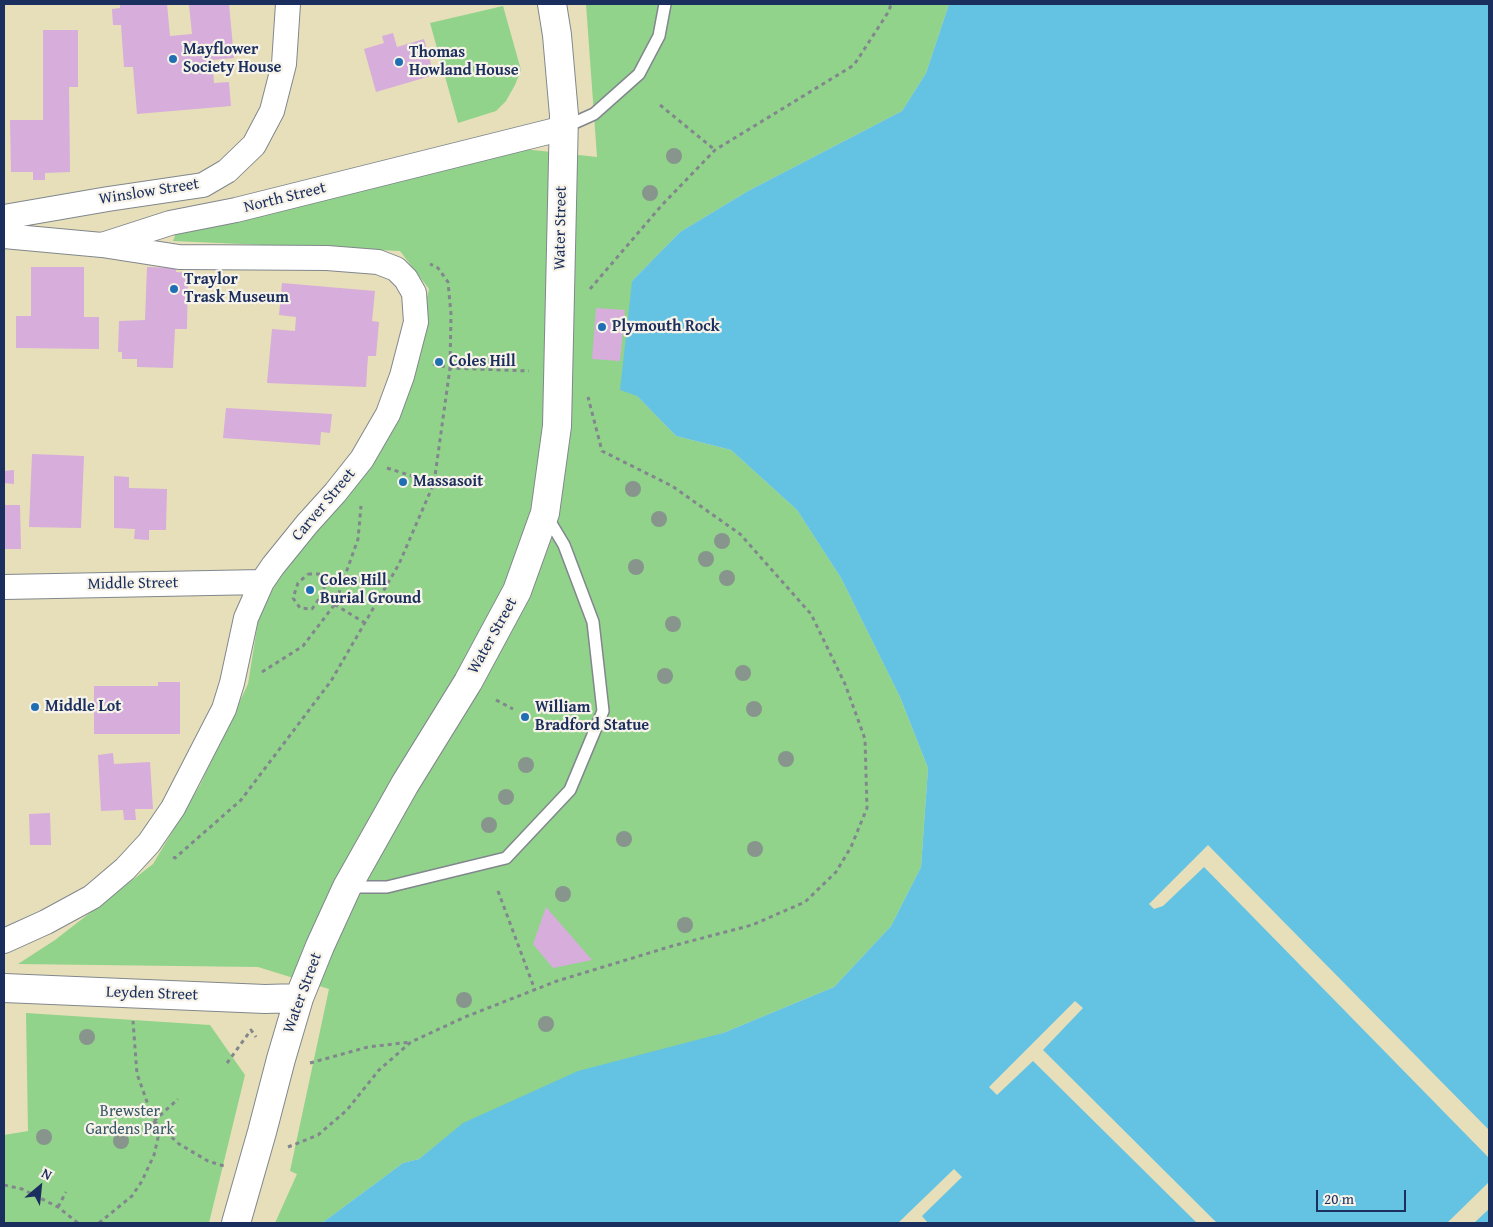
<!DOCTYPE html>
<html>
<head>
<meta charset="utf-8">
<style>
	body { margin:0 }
	#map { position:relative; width:1493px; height:1227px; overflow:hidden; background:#e7dfba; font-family:"Gentium Book Plus",serif }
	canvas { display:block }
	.frame { position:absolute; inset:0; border:5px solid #1b2f5e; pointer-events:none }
	.north { position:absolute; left:15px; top:1162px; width:50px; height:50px; -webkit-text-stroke:4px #f7f3e8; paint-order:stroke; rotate:28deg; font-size:14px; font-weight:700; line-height:20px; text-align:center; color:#1b2f5e }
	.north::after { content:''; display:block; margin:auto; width:18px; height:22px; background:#1b2f5e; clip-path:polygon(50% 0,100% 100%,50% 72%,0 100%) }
	.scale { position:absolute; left:1316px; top:1190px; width:90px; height:22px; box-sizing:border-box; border:2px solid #1b2f5e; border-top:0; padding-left:6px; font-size:15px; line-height:18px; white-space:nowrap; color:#1b2f5e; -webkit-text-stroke:4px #f7f3e8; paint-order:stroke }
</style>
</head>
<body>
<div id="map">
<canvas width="1493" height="1227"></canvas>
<div class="frame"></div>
<div class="north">N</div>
<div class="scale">20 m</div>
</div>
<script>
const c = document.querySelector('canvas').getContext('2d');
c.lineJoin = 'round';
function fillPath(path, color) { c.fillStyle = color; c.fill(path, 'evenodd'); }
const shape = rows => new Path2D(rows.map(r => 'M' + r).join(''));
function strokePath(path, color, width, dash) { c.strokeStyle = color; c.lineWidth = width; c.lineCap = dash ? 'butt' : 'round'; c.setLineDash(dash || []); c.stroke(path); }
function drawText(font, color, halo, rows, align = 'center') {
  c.font = font + ' "Gentium Book Plus",serif'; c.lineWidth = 4.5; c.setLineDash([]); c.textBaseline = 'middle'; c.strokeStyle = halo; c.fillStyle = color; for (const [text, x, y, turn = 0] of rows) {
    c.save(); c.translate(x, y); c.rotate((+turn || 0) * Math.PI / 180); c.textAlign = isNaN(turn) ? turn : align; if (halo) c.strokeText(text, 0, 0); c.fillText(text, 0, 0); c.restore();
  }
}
fillPath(shape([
	[586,4,949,4,926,73,902,111,748,191,680,232,632,281,637,396,676,436,731,450,797,510,841,578,900,697,928,768,921,867,891,926,834,987,723,1033,509,1104,464,1123,419,1159,403,1163,322,1223,275,1223,297,1174,290,1171,329,989,258,967,18,964,55,940,153,864,200,785,248,684,259,615,285,567,407,380,429,289,400,251,173,241,178,228,505,147,597,157],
	[503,6,521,70,515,85,506,101,496,111,458,123,430,23],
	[26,1013,210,1025,245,1075,209,1223,4,1223,4,1135,28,1131]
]), '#91d38b');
fillPath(shape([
	[949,4,1489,4,1489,1223,322,1223,403,1163,419,1159,463,1123,578,1071,723,1033,834,987,891,926,921,867,928,768,900,697,841,578,797,510,731,450,676,436,637,396,620,390,632,281,680,232,748,191,902,111,926,73]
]), '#64c3e2');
fillPath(shape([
	[1208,845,1489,1130,1489,1158,1204,867,1163,906,1154,909,1149,904],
	[1075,1001,1083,1008,1043,1050,1217,1223,1197,1223,1033,1061,997,1095,989,1087],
	[954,1169,962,1177,922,1216,928,1223,898,1223],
	[1489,1182,1489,1209,1474,1223,1447,1223]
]), '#e7dfba');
fillPath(shape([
	[120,4,167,4,170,36,192,34,189,5,229,4,234,58,212,60,214,83,229,82,231,106,137,114,133,67,124,67,121,25,113,25,112,9,120,8],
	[43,30,78,30,78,87,69,87,70,172,45,173,45,180,33,180,33,172,11,172,10,120,43,120],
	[393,33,397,47,424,39,434,75,376,92,364,49,384,43,382,36],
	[31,267,84,267,84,317,99,317,99,349,16,348,16,316,31,316],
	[147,267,176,268,176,272,188,273,187,329,175,329,173,368,137,367,137,359,122,359,122,352,118,352,119,321,145,320],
	[282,283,375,291,372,321,379,322,376,356,368,356,366,387,267,383,272,329,295,331,296,317,279,315],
	[596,308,625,310,620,361,592,359],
	[226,408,332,414,330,433,321,432,320,445,223,438],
	[32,454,84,456,81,528,29,527],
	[14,470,14,484,4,483,4,471],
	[114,476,129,477,129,488,167,489,166,530,149,530,149,540,134,539,135,529,114,528],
	[4,505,20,505,21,549,4,549],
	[158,682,180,682,180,734,94,734,94,686,158,686],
	[113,753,114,764,150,762,153,809,135,809,136,820,124,820,123,810,101,811,98,755],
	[50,813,51,845,30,845,29,814],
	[546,907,592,960,553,968,533,944]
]), '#d6addb');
const service = shape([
	[565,127,594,114,639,74,659,36,665,4],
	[349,887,387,887,506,858,570,790,603,711,593,622,564,545,546,515]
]);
const minor = shape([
	[4,217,108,199,203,185,227,171,254,145,272,111,284,64,288,4],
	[4,236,102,245,170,223,236,210,564,128],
	[4,587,262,582],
	[4,941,46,922,92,897,125,869,149,843,173,808,224,709,232,683,246,618,262,582,273,566,307,524,335,493,362,459,388,414,402,376,416,322,414,293,406,279,396,269,378,262,327,258,179,257,102,245]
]);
const secondary = shape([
	[4,988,265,999,299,998],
	[236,1223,262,1132,281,1059,299,998,320,946,347,887,405,784,468,682,517,591,545,513,557,426,564,115,557,35,552,4]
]);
strokePath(service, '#81878c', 14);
strokePath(minor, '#81878c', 26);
strokePath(secondary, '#81878c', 30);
strokePath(shape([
	[660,105,715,150],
	[590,289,662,205,715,150,854,65,889,11,891,4],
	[433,364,450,368,529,371],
	[387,468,434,483],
	[308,574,320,574,325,585,321,596,312,609,300,608,293,598,298,583,308,574],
	[321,596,365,623],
	[262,672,303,646,335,604,358,539,361,506],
	[496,700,513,709],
	[173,857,175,858,241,800,331,681,399,564,434,483,450,368,451,314,448,282,438,268,430,264],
	[498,891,535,990],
	[227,1063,251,1030,256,1037],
	[310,1063,368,1047,411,1042],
	[154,1121,179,1144,208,1161,224,1166],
	[154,1121,178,1099],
	[288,1147,318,1135,347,1110,379,1070,411,1042,465,1017,557,981,672,946,752,925,805,902,836,872,851,847,867,808,865,739,845,684,811,614,740,534,672,486,602,451,588,397],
	[4,1185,22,1189,58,1207,78,1223],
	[58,1207,66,1192],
	[99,1223,132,1196,142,1181,154,1155,158,1138,154,1121,137,1074,133,1021]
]), '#81878c', 3, [4, 4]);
strokePath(service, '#fff', 11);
strokePath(minor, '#fff', 24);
strokePath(secondary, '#fff', 28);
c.fillStyle = '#87958d';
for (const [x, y] of [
	[674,156],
	[650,193],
	[633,489],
	[659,519],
	[722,541],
	[706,559],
	[636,567],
	[727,578],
	[673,624],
	[743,673],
	[665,676],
	[754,709],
	[786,759],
	[526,765],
	[506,797],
	[489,825],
	[624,839],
	[755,849],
	[563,894],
	[685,925],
	[464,1000],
	[546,1024],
	[87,1037],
	[44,1137],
	[121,1141]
]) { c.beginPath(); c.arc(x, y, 8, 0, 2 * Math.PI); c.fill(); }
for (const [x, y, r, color] of [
	[173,59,5,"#1f6fb2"],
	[399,62,5,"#1f6fb2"],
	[174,289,5,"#1f6fb2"],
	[602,327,5,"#1f6fb2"],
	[439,362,5,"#1f6fb2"],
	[403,482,5,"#1f6fb2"],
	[310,590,5,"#1f6fb2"],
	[35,707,5,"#1f6fb2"],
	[525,717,5,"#1f6fb2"]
]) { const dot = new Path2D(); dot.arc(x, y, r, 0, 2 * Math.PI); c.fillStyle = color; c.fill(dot); strokePath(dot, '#f7f3e8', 2); }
drawText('bold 16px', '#1b2f5e', '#f7f3e8', [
	["Mayflower",183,50],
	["Society House",183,68],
	["Thomas",409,53],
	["Howland House",409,71],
	["Traylor",184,280],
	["Trask Museum",184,298],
	["Plymouth Rock",612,327],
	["Coles Hill",449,362],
	["Massasoit",413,482],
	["Coles Hill",320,581],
	["Burial Ground",320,599],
	["Middle Lot",45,707],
	["William",535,708],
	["Bradford Statue",535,726]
], 'left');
drawText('16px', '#1b2f5e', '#f7f3e8', [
	["Winslow Street",149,192,-9],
	["North Street",285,198,-14],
	["Water Street",561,228,-89],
	["Carver Street",324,505,-50],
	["Middle Street",133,584,-1],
	["Water Street",493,636,-61],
	["Water Street",303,993,-70],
	["Leyden Street",152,994,2]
]);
drawText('16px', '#385869', '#f7f3e8', [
	["Brewster",130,1112],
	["Gardens Park",130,1130]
]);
</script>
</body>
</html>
